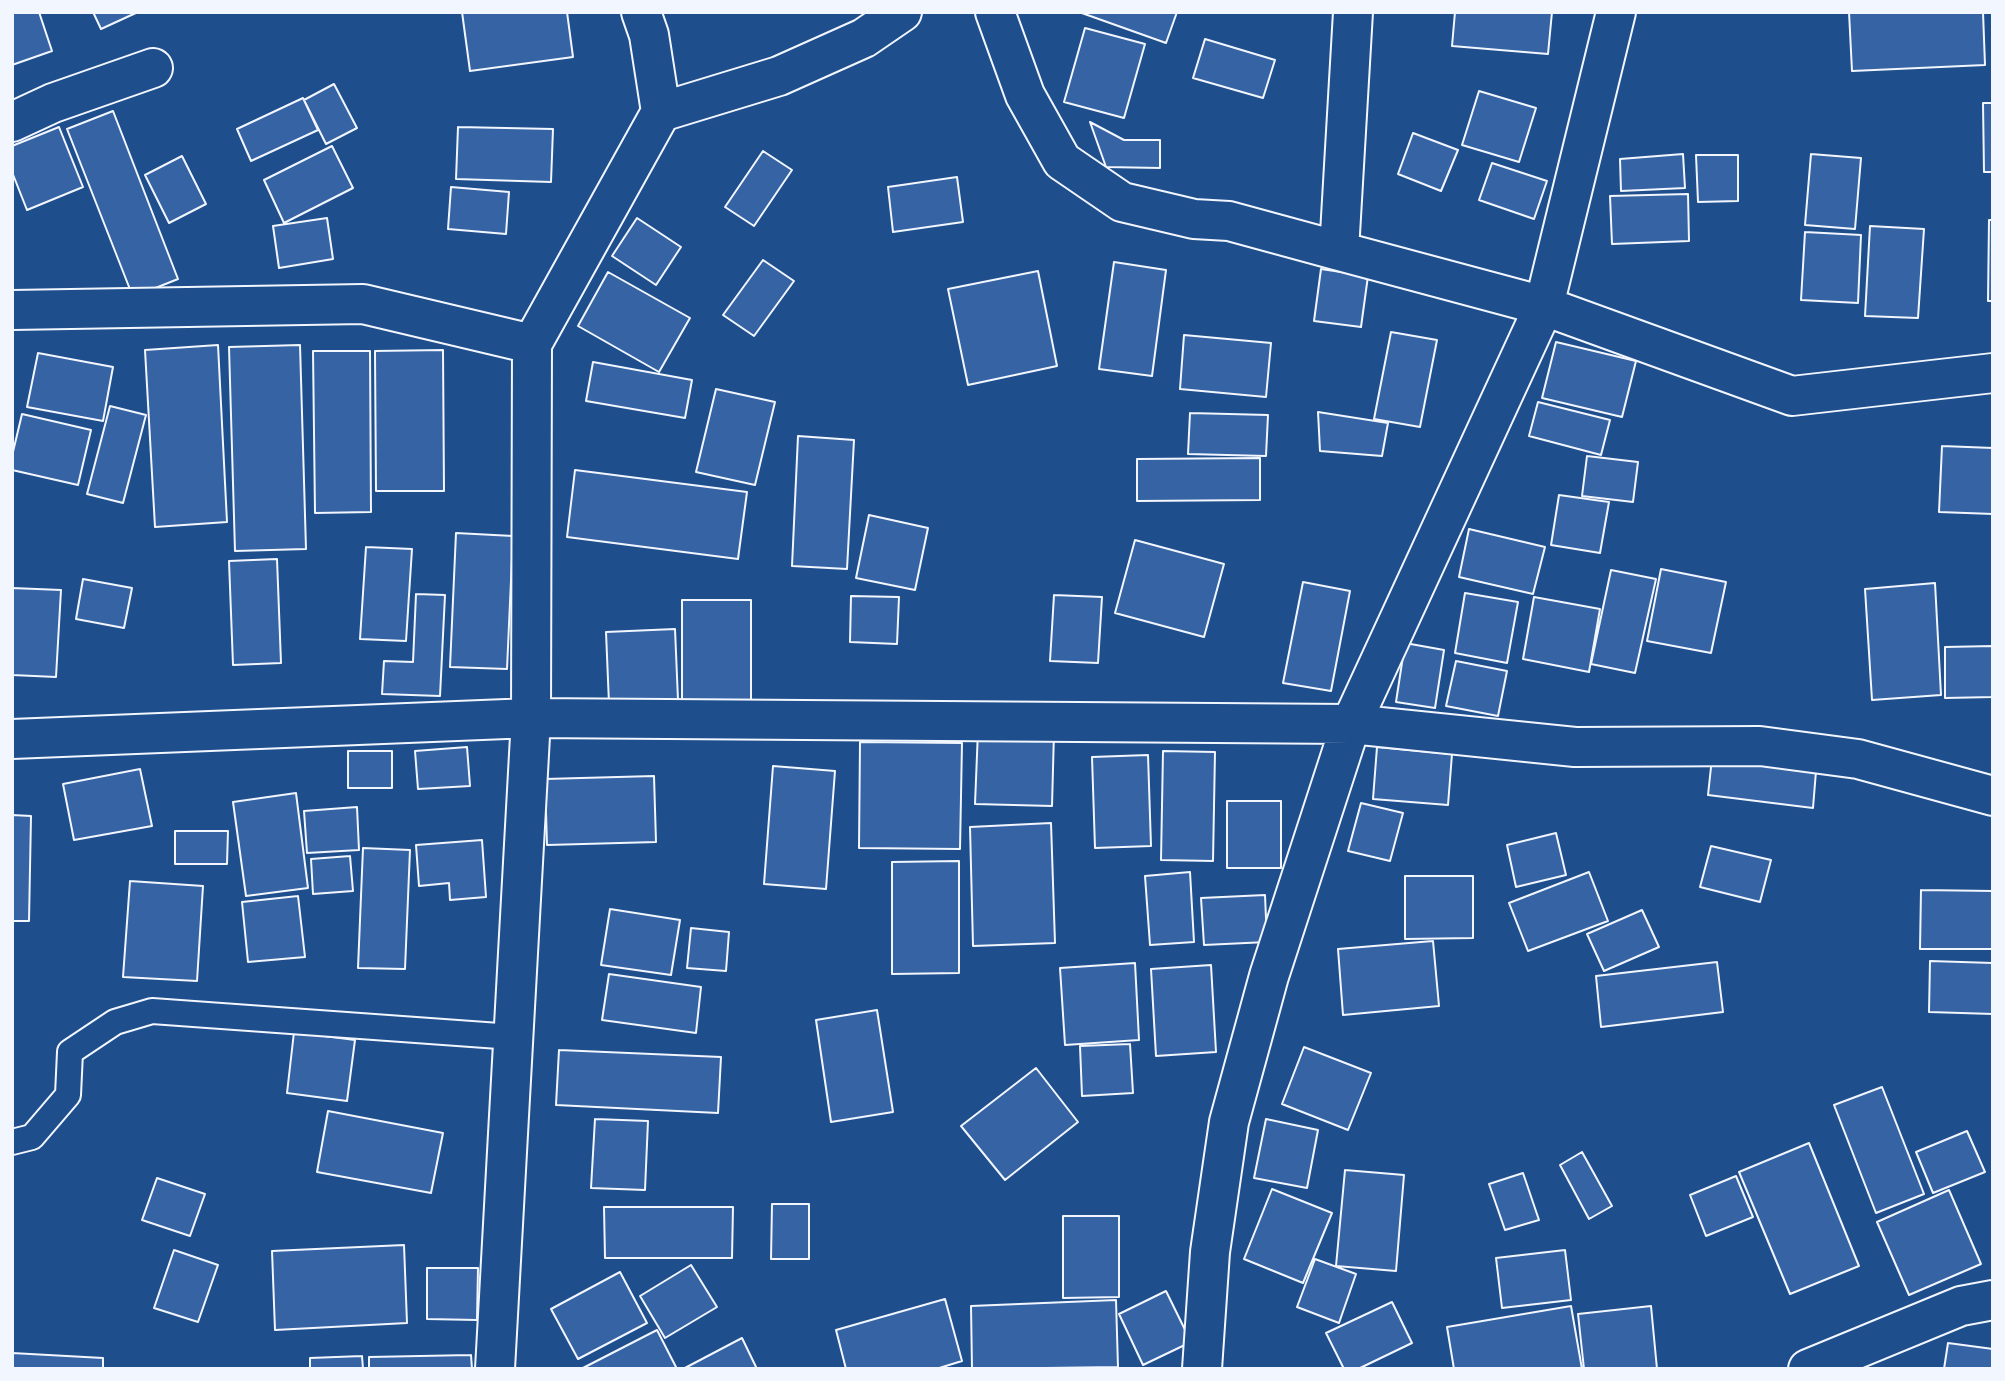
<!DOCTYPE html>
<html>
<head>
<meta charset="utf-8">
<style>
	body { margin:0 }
	#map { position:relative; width:2005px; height:1381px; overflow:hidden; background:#1f4e8c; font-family:"Public Sans",sans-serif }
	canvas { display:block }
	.frame { position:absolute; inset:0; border:14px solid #f2f6ff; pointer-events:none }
</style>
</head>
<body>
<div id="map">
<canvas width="2005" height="1381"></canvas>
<div class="frame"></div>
</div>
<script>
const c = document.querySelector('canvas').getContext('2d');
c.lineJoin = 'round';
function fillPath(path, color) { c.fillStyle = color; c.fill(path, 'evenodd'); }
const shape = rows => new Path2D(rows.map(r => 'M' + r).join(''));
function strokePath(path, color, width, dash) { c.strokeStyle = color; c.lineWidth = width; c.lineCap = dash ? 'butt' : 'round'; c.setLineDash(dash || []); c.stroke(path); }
const building = shape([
	[12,12,39,12,52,51,12,65,12,12],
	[93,12,138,12,101,29,93,12],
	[462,12,567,12,573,57,470,71,462,12],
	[1079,12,1177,12,1166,43,1079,12],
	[1455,12,1552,12,1548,54,1452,46,1455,12],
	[1849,12,1983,12,1985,65,1852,71,1849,12],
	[1085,28,1145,44,1124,118,1064,102,1085,28],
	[1205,39,1275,60,1263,98,1193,78,1205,39],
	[334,84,357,128,326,144,304,100,334,84],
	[1479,91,1536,108,1519,162,1462,145,1479,91],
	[303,98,318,130,251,161,237,129,303,98],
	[1983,103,1993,103,1993,172,1984,172,1983,103],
	[113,111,178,279,133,297,67,129,113,111],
	[1090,122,1124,140,1160,140,1160,168,1106,167,1090,122],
	[59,127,83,187,27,210,12,172,12,146,59,127],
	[458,127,553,129,551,182,456,179,458,127],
	[1413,133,1458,150,1441,191,1398,174,1413,133],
	[332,146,353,188,284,223,264,180,332,146],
	[763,151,792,170,754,226,725,207,763,151],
	[1683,154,1685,188,1621,191,1620,159,1683,154],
	[1811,154,1861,158,1855,229,1805,225,1811,154],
	[1696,155,1738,155,1738,201,1698,202,1696,155],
	[182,156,206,204,169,223,145,175,182,156],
	[1492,163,1547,181,1534,219,1479,200,1492,163],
	[957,177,963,222,893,232,888,187,957,177],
	[451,187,509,192,506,234,448,229,451,187],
	[1688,194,1689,241,1612,244,1610,196,1688,194],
	[327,218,333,259,279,268,273,226,327,218],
	[637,218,681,247,656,285,612,256,637,218],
	[1989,220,1993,220,1993,301,1988,301,1989,220],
	[1870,226,1924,229,1918,318,1865,316,1870,226],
	[1805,232,1861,235,1858,303,1801,300,1805,232],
	[763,260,794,281,754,336,723,315,763,260],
	[1114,262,1166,270,1152,376,1099,369,1114,262],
	[1321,269,1368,276,1361,327,1314,321,1321,269],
	[1038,271,1057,366,968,385,948,289,1038,271],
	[608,272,690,318,659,372,578,326,608,272],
	[1391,332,1437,340,1420,427,1374,419,1391,332],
	[1184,335,1271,343,1266,397,1180,389,1184,335],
	[1556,342,1636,361,1622,417,1542,398,1556,342],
	[218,345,227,522,155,527,145,350,218,345],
	[300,345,306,549,235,551,229,347,300,345],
	[443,350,444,491,376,491,375,351,443,350],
	[313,351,370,351,371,512,315,513,313,351],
	[38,353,113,367,103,421,27,407,38,353],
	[593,362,692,380,685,418,586,401,593,362],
	[716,389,775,402,755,485,696,472,716,389],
	[1538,402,1610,420,1601,455,1529,436,1538,402],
	[110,406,146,415,123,503,87,494,110,406],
	[1318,412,1388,423,1382,456,1320,451,1318,412],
	[1190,413,1268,415,1266,456,1188,454,1190,413],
	[22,414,91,430,78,485,12,470,12,456,22,414],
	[798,436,854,440,847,569,792,566,798,436],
	[1942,446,1993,448,1993,514,1939,512,1942,446],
	[1587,456,1638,462,1633,502,1582,496,1587,456],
	[1260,458,1260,500,1137,501,1137,459,1260,458],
	[575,470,747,492,738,559,567,537,575,470],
	[1559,495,1609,502,1600,553,1551,545,1559,495],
	[869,515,928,528,915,590,856,578,869,515],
	[1469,529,1545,547,1533,594,1459,577,1469,529],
	[456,533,513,536,507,669,450,667,456,533],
	[1135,540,1224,564,1204,637,1115,613,1135,540],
	[366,547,412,549,406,641,360,639,366,547],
	[277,559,281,663,233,665,229,561,277,559],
	[1661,569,1726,582,1711,653,1647,641,1661,569],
	[1611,570,1656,579,1635,673,1591,664,1611,570],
	[83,579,132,588,124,628,76,619,83,579],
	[1303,582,1350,591,1331,691,1283,683,1303,582],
	[1935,583,1941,695,1872,700,1865,589,1935,583],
	[12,588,61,590,56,677,12,675,12,588],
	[1465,593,1518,602,1507,663,1455,653,1465,593],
	[416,594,445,595,440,696,382,694,384,661,413,662,416,594],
	[1054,595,1102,597,1098,663,1050,661,1054,595],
	[851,596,899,597,897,644,850,642,851,596],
	[1534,597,1600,609,1589,672,1523,659,1534,597],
	[682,600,751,600,751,700,682,700,682,600],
	[675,629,678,700,609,704,606,632,675,629],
	[1405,643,1444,650,1435,708,1396,702,1405,643],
	[1993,646,1993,697,1945,698,1945,647,1993,646],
	[1456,661,1507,671,1498,716,1446,706,1456,661],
	[978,730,1054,732,1052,806,975,804,978,730],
	[860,742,962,743,960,849,859,848,860,742],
	[467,747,470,786,418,789,415,751,467,747],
	[1377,747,1452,754,1448,805,1373,799,1377,747],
	[348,751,392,751,392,788,348,788,348,751],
	[1163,751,1215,752,1213,861,1161,860,1163,751],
	[1148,755,1151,846,1095,848,1092,757,1148,755],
	[1712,758,1816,771,1813,808,1708,795,1712,758],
	[773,766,835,771,826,889,764,884,773,766],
	[140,769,152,826,74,840,63,784,140,769],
	[654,776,656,842,547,845,545,779,654,776],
	[296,793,308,888,246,896,233,802,296,793],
	[1227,801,1281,801,1281,868,1227,868,1227,801],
	[1361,803,1403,813,1390,861,1348,851,1361,803],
	[357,807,359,850,307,853,304,811,357,807],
	[12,815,31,816,29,921,12,921,12,815],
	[1051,823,1055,943,973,946,970,827,1051,823],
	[175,831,228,831,227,864,175,864,175,831],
	[1556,833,1566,875,1516,887,1507,845,1556,833],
	[482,840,486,897,450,900,449,883,419,886,416,845,482,840],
	[1711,846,1771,860,1760,902,1700,887,1711,846],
	[363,848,410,850,405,969,358,968,363,848],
	[350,856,353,891,313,894,311,859,350,856],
	[959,861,959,973,892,974,892,862,959,861],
	[1190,872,1194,942,1150,945,1145,876,1190,872],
	[1589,872,1608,921,1528,951,1509,903,1589,872],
	[1405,876,1473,876,1473,938,1405,939,1405,876],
	[130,881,203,886,197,981,123,977,130,881],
	[1921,890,1993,891,1993,949,1920,949,1921,890],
	[1265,895,1267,942,1204,945,1201,898,1265,895],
	[298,896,305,957,248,962,242,902,298,896],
	[610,909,680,920,671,975,601,965,610,909],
	[1642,910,1659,947,1604,971,1587,934,1642,910],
	[691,928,729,932,726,971,687,968,691,928],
	[1433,941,1439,1006,1343,1015,1338,949,1433,941],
	[1930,961,1993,963,1993,1014,1929,1012,1930,961],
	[1717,962,1723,1012,1601,1027,1596,976,1717,962],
	[1135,963,1139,1040,1065,1045,1060,968,1135,963],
	[1211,965,1216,1052,1156,1056,1151,969,1211,965],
	[609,974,701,987,696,1033,602,1020,609,974],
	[877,1010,893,1112,831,1122,816,1020,877,1010],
	[294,1032,355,1040,347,1101,287,1093,294,1032],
	[1130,1044,1133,1093,1082,1096,1080,1046,1130,1044],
	[1304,1047,1371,1073,1348,1130,1282,1104,1304,1047],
	[559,1050,721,1057,718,1113,556,1105,559,1050],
	[1036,1068,1078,1122,1005,1180,961,1126,1036,1068],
	[1882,1087,1924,1194,1876,1213,1834,1105,1882,1087],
	[328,1111,443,1133,431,1193,317,1172,328,1111],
	[595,1119,648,1121,645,1190,591,1188,595,1119],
	[1266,1119,1318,1130,1307,1188,1254,1178,1266,1119],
	[1967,1131,1985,1172,1933,1193,1916,1152,1967,1131],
	[1809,1143,1859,1266,1790,1294,1739,1172,1809,1143],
	[1582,1152,1612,1206,1589,1219,1560,1165,1582,1152],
	[1345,1170,1404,1175,1396,1271,1336,1266,1345,1170],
	[1523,1173,1539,1220,1505,1230,1489,1184,1523,1173],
	[1736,1176,1753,1217,1706,1236,1690,1195,1736,1176],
	[157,1178,205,1194,190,1236,142,1220,157,1178],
	[1272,1189,1332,1213,1303,1283,1244,1259,1272,1189],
	[1949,1190,1981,1264,1909,1295,1877,1222,1949,1190],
	[772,1204,809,1204,809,1259,771,1259,772,1204],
	[604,1207,733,1207,732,1258,605,1258,604,1207],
	[1063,1216,1119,1216,1119,1297,1063,1298,1063,1216],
	[404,1245,407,1323,275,1330,272,1251,404,1245],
	[174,1250,218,1265,198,1322,154,1308,174,1250],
	[1565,1250,1571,1300,1502,1308,1496,1258,1565,1250],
	[1315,1259,1356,1274,1339,1323,1297,1307,1315,1259],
	[691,1265,717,1307,665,1338,640,1296,691,1265],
	[427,1268,478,1268,477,1320,427,1319,427,1268],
	[620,1272,647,1323,578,1359,551,1309,620,1272],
	[1166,1291,1191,1342,1143,1365,1119,1314,1166,1291],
	[945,1299,962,1361,936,1369,846,1369,836,1330,945,1299],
	[1116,1300,1118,1367,972,1369,971,1306,1116,1300],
	[1392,1302,1412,1343,1358,1369,1344,1369,1326,1333,1392,1302],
	[1571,1306,1582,1369,1454,1369,1447,1327,1571,1306],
	[1651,1306,1657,1369,1584,1369,1578,1314,1651,1306],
	[657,1330,677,1369,581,1369,657,1330],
	[742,1338,757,1369,683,1369,742,1338],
	[1948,1343,1993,1349,1993,1369,1944,1369,1948,1343],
	[12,1353,103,1358,103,1369,12,1369,12,1353],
	[471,1355,472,1369,369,1369,369,1357,471,1355],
	[362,1356,363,1369,310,1369,310,1358,362,1356]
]);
fillPath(building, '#3563a3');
strokePath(building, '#f2f6ff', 2);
const service = shape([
	[12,1142,32,1137,68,1095,70,1052,115,1022,152,1011,513,1037]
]);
const minor = shape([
	[641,12,649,35,661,112],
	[995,12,1025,95,1062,161,1122,202,1194,219,1229,221,1339,251],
	[1353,12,1339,251,1544,306,1792,396,1993,373],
	[12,122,53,103,153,68],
	[12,310,363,304,532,344],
	[12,739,531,718,1351,724,1544,306,1616,12],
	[495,1369,531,718,532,344,661,112,779,76,864,38,902,12],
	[1202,1369,1210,1252,1229,1122,1269,976,1351,724,1575,747,1760,746,1858,759,1993,796],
	[1808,1369,1961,1306,1993,1300]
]);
strokePath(service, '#f2f6ff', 28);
strokePath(minor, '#f2f6ff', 42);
strokePath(service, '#1f4e8c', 24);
strokePath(minor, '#1f4e8c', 38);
</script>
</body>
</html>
